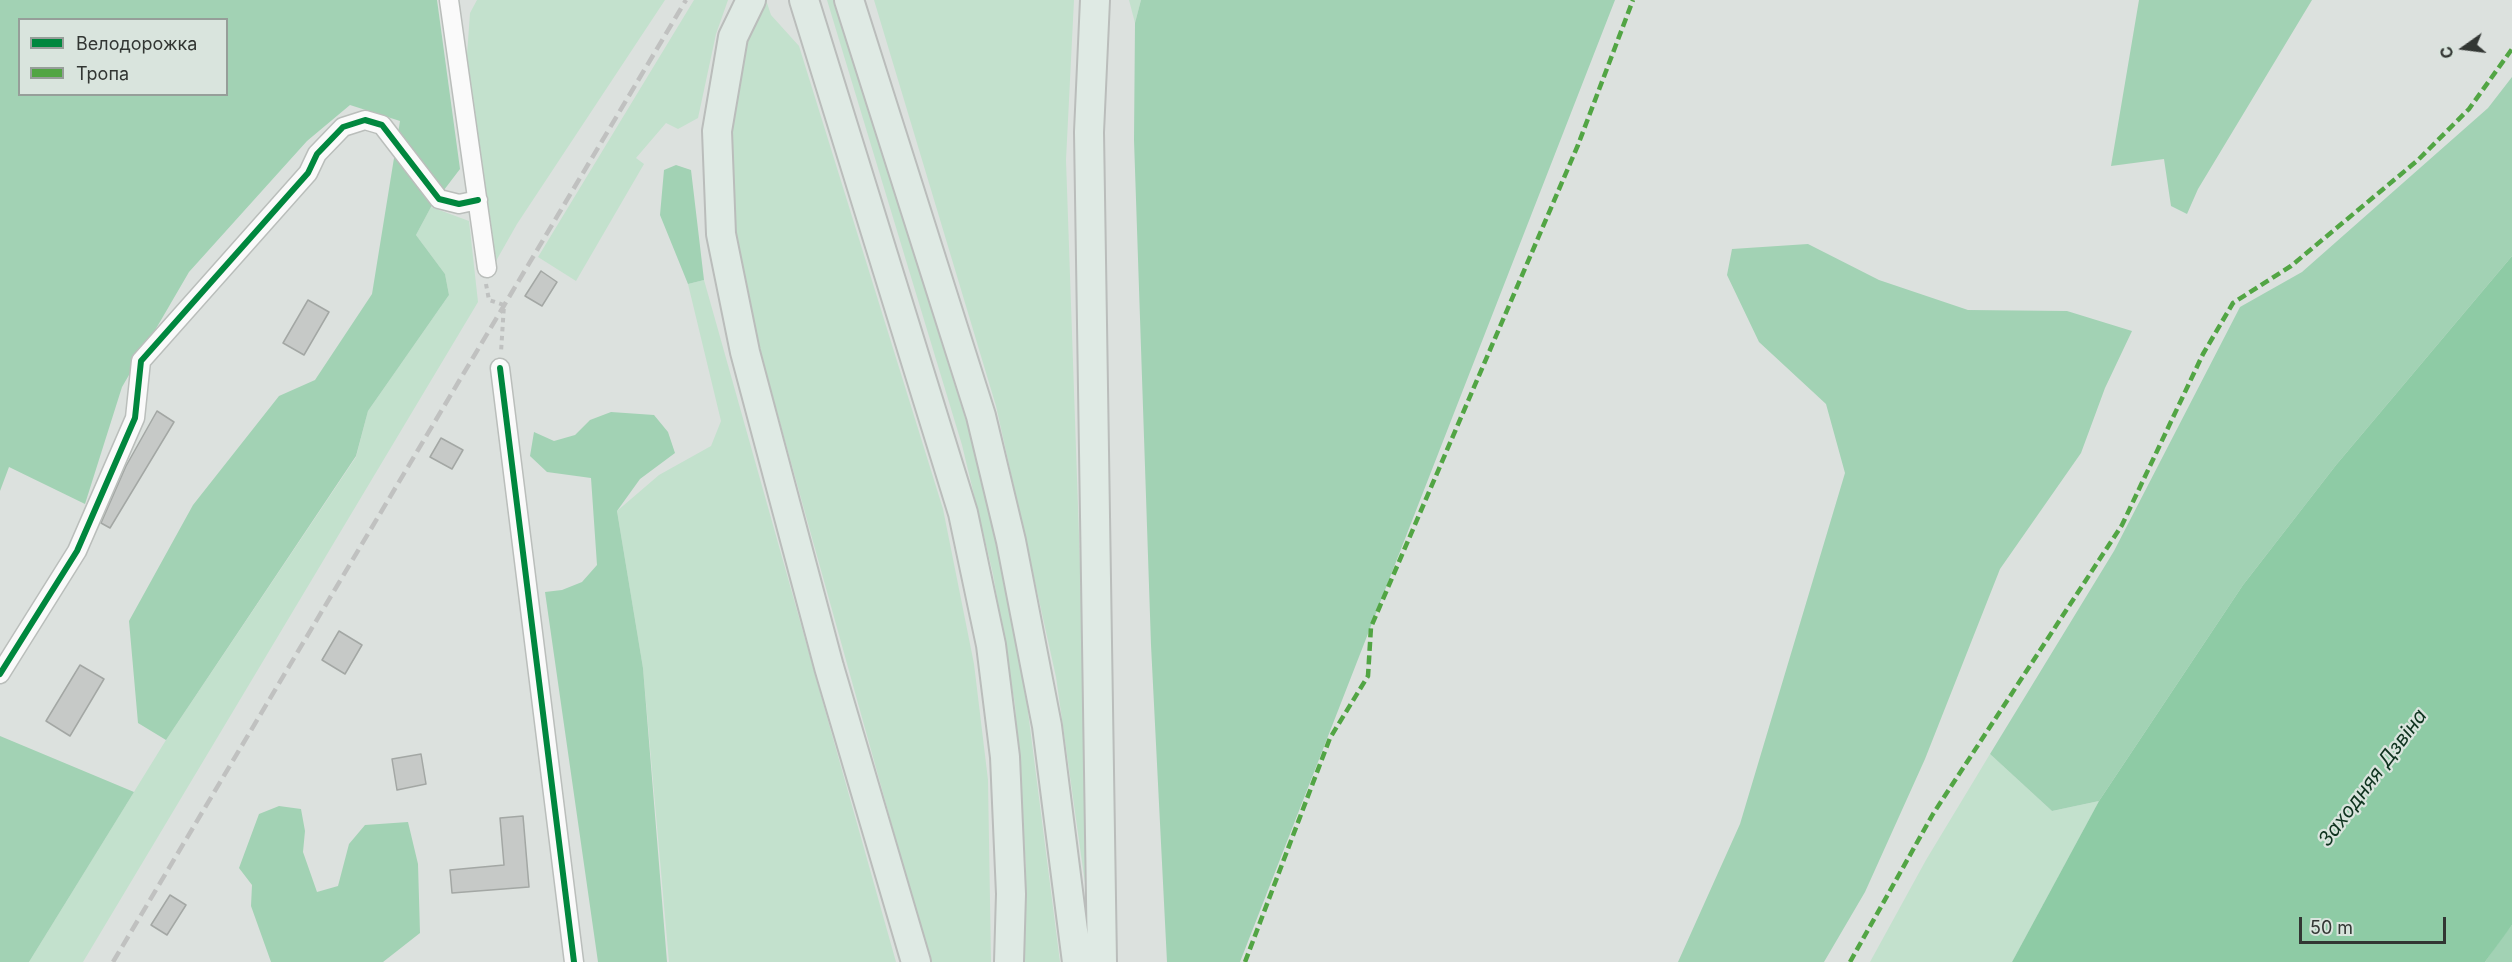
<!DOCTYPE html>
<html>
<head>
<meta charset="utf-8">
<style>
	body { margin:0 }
	#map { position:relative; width:2512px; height:962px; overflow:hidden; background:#dce1de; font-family:Inter,sans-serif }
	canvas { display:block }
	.legend { position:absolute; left:18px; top:18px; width:210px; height:78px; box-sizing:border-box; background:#d9e4dd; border:2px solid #969e99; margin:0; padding:8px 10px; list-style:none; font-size:18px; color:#323633 }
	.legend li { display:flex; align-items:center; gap:12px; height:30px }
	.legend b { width:30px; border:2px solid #969e99 }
	.north { position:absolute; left:2434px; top:18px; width:60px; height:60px; -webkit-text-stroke:4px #d9e4dd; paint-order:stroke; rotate:256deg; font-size:16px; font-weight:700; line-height:24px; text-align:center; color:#323633 }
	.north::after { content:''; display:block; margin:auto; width:21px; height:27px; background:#323633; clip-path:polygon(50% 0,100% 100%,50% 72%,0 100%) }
	.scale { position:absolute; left:2299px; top:917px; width:147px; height:27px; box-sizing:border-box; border:3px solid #323633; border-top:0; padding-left:8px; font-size:18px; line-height:21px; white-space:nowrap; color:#323633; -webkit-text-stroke:4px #d9e4dd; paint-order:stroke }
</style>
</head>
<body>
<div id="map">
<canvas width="2512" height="962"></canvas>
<ul class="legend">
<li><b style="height:8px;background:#00873e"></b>Велодорожка</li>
<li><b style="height:8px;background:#52a544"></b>Тропа</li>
</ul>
<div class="north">С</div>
<div class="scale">50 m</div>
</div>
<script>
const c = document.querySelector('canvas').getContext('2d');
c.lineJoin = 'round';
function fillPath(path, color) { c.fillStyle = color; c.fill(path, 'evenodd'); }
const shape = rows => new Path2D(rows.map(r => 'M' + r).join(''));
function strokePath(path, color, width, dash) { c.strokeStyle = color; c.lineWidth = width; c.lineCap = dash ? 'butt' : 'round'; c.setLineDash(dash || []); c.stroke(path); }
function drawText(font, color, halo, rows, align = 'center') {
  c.font = font + ' Inter,sans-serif'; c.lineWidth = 4.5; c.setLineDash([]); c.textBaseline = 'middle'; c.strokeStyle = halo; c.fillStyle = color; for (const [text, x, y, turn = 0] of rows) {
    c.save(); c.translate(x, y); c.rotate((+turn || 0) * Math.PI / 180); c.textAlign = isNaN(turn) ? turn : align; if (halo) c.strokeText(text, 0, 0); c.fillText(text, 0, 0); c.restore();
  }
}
fillPath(shape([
	[477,0,665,0,517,224,496,261,467,55,470,13],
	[694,0,728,0,716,34,698,118,678,129,666,123,636,158,644,164,576,281,538,257],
	[763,0,766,0,771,15,799,46,943,509,974,664,988,780,991,962,930,962,760,351,735,233,729,130,741,42],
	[827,0,834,0,973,443,1004,575,1027,704,1060,962,1024,962,1026,867,1015,705,993,574,962,445],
	[874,0,1074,0,1066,160,1093,940,1056,677,996,406],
	[1129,0,1141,0,1135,23],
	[431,207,469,221,478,302,83,962,29,962,166,740,356,457,368,411,449,295,445,274,416,235],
	[704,280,896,962,669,962,643,668,617,511,659,475,711,446,721,421,688,284],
	[1990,754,2052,811,2099,801,2012,962,1870,962,1926,860]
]), '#c3e1cd');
fillPath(shape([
	[0,0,437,0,460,169,431,207,416,235,445,274,449,295,368,411,356,456,166,740,138,723,129,621,193,505,279,396,315,380,372,294,400,121,350,105,307,141,189,272,122,387,85,504,9,467,0,491],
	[20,20,226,20,226,94,20,94],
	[1141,0,1615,0,1240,962,1167,962,1151,645,1134,140,1135,23],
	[2139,0,2312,0,2198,189,2187,214,2171,206,2164,159,2111,166],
	[2512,77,2512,256,2336,465,2243,585,2099,801,2052,811,1990,754,2114,551,2240,307,2302,272,2488,108],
	[676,165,691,170,704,280,688,284,660,215,664,170],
	[1808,244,1879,280,1968,310,2067,311,2132,331,2105,388,2081,453,2000,569,1925,759,1865,892,1824,962,1678,962,1740,824,1845,473,1826,404,1759,342,1727,275,1732,249],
	[611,412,654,415,668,432,675,453,640,479,617,511,643,668,667,962,598,962,545,592,562,590,582,582,597,565,591,478,547,472,530,456,534,432,554,441,575,435,590,420],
	[0,736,134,792,29,962,0,962],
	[279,806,301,809,305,831,303,852,317,892,338,886,349,844,365,825,408,822,418,864,420,933,383,962,271,962,251,906,252,885,239,868,259,814],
	[2512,925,2512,962,2485,962,2503,936]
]), '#a2d2b4');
fillPath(shape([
	[2512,256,2512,925,2485,962,2012,962,2099,801,2243,585,2336,465]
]), '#8ecba5');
const building = shape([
	[541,271,557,282,542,306,525,296,541,271],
	[308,300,329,312,304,355,283,343,308,300],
	[157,411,174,422,110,528,101,523,126,466,157,411],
	[441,438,463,450,452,469,430,457,441,438],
	[339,631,362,645,345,674,322,660,339,631],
	[80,665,104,679,70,736,46,721,80,665],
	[421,754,426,784,397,790,392,759,421,754],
	[523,816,529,887,452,893,450,870,504,865,500,818,523,816],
	[170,895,186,905,167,935,151,925,170,895]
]);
fillPath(building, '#c6c9c7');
strokePath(building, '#a3a7a4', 1.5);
const minor = shape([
	[449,0,487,268],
	[500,368,574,962],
	[0,674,77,551,135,418,141,361,308,173,317,154,343,127,365,120,382,125,439,199,459,204,478,200]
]);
const primary = shape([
	[751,0,733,37,717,131,721,234,745,352,829,667,916,962],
	[804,0,963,513,991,645,1005,757,1011,894,1009,962],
	[849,0,981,416,1011,541,1047,726,1077,962],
	[1095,0,1089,132,1102,962]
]);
strokePath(minor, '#babebb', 21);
strokePath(primary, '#babdbb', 32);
strokePath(shape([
	[486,284,489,300,504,305,501,352]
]), '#bfc1c0', 4, [4.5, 4.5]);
strokePath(minor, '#fafafa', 18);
strokePath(primary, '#dfeae4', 28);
strokePath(shape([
	[113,962,686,0]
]), '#c0c1c0', 4.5, [12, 6]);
strokePath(shape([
	[1245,962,1330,738,1368,676,1371,627,1578,145,1633,0],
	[1850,962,1933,814,2122,525,2203,354,2233,303,2291,266,2418,160,2469,109,2512,49]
]), '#52a544', 4.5, [9, 4.5]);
strokePath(shape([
	[500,368,574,962],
	[0,674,77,551,135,418,141,361,308,173,317,154,343,127,365,120,382,125,439,199,459,204,478,200]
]), '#00873e', 6);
drawText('italic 20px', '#0e321e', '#d9e4dd', [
	["Заходняя Дзвіна",2373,778,-53]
]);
</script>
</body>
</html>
